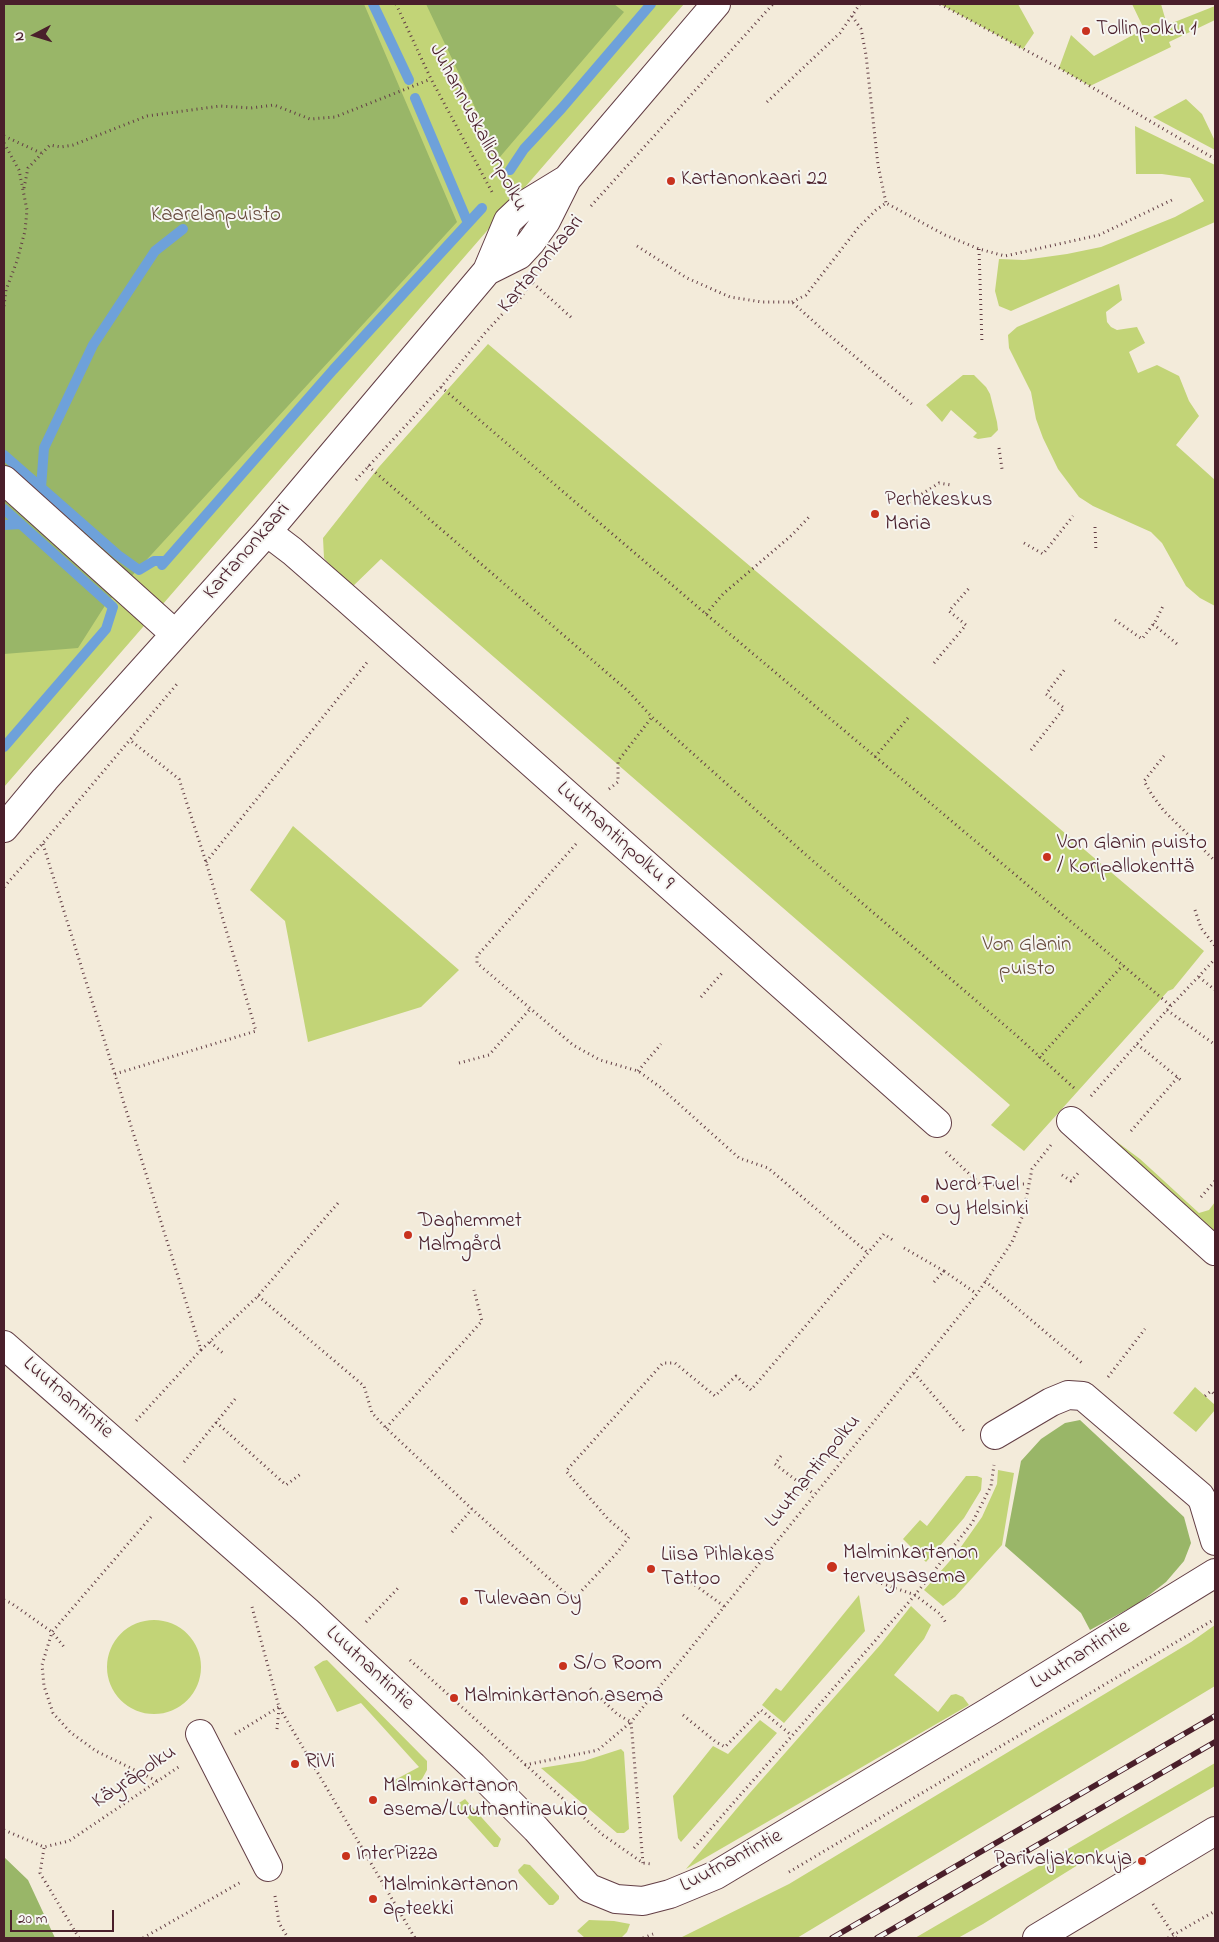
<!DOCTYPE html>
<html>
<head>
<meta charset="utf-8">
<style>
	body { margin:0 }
	#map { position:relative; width:1219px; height:1942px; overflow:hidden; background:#f3ebda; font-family:"Indie Flower",sans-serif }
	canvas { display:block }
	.frame { position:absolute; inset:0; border:5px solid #4a1f2b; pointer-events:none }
	.north { position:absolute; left:10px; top:10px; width:50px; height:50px; -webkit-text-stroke:4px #f6f6f2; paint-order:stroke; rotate:265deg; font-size:14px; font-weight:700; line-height:20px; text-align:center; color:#4a1f2b }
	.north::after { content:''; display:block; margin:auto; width:18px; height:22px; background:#4a1f2b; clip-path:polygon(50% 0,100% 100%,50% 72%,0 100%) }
	.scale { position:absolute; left:10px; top:1910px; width:104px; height:22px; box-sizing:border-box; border:2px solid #4a1f2b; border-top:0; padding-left:6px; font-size:15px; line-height:18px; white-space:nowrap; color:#4a1f2b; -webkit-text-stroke:4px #f6f6f2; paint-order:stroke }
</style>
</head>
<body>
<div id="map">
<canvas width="1219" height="1942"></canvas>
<div class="frame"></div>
<div class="north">N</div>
<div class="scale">20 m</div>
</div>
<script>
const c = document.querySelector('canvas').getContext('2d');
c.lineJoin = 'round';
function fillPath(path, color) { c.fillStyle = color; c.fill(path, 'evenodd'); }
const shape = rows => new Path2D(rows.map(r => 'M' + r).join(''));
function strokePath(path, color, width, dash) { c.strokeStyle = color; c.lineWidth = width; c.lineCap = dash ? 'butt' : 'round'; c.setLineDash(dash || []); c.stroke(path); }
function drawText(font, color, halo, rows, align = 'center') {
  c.font = font + ' "Indie Flower",sans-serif'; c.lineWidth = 4; c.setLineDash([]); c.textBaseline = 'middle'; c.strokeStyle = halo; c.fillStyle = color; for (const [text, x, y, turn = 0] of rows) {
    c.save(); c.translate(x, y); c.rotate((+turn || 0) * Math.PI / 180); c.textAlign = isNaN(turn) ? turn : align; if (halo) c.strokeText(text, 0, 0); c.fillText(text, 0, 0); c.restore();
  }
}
fillPath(shape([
	[4,4,684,4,4,787],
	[940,4,1018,4,1034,33,1023,49],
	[1132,4,1161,4,1167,25,1215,6,1215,20,1169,42,1171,47,1090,86,1059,68,1071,35,1094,56,1144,29],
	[1186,99,1202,114,1215,141,1215,150,1153,117],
	[1135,126,1215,165,1215,222,1011,311,999,306,995,291,999,259,1024,260,1067,254,1101,247,1175,217,1204,201,1190,178,1162,174,1136,174],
	[1119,284,1122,300,1106,312,1107,322,1111,327,1117,330,1137,327,1145,343,1129,352,1138,373,1157,365,1179,376,1189,401,1199,416,1176,445,1215,480,1215,606,1200,598,1186,586,1162,543,1151,532,1093,506,1079,497,1058,469,1043,438,1036,419,1031,392,1009,348,1008,335,1017,327],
	[488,344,1204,951,1173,989,1168,991,1024,1151,991,1125,1010,1105,381,559,350,589,324,558,323,538,379,467],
	[963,375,974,375,986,387,990,394,997,422,998,430,991,437,978,439,973,437,977,433,951,410,942,422,926,405],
	[293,826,459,970,421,1007,308,1042,285,921,250,890],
	[1093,1124,1140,1159,1199,1213,1209,1210,1215,1202,1215,1240],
	[1195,1387,1215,1405,1215,1410,1196,1432,1173,1413],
	[998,1470,1014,1473,1002,1545,955,1597,943,1606,924,1590,956,1554,982,1517,997,1484],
	[966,1476,977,1476,982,1478,981,1490,964,1518,926,1562,903,1539,920,1520,927,1526],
	[859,1595,865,1631,784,1723,762,1705,776,1688,781,1691],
	[911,1606,931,1625,924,1639,894,1675,938,1712,951,1695,956,1694,963,1697,969,1705,686,1869,749,1794,881,1644],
	'107 1667a47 47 0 1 1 94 0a47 47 0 1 1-94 0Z',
	[1215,1625,1215,1686,797,1938,680,1938,789,1884,1191,1642],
	[327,1660,427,1761,427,1770,422,1779,415,1784,400,1790,391,1789,391,1782,419,1767,361,1703,337,1712,314,1667,323,1661],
	[760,1720,777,1733,681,1842,678,1838,673,1796,713,1746,728,1754],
	[621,1749,624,1752,629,1829,624,1833,617,1833,541,1768,584,1761],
	[1215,1763,1215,1786,1081,1863,983,1924,958,1938,915,1938],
	[465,1799,501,1839,498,1847,494,1847,459,1808,459,1803],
	[524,1864,530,1865,559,1896,559,1899,553,1905,549,1905,519,1873,518,1870],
	[589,1920,614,1921,630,1924,627,1932,621,1938,585,1938,577,1931]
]), '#c2d477');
fillPath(shape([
	[4,4,364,4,457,222,106,604,78,648,4,654],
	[426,4,614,4,624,12,499,158],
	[1080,1420,1184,1517,1191,1543,1184,1561,1166,1582,1139,1603,1090,1630,1081,1613,1005,1546,1021,1461,1041,1439,1065,1423],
	[4,1857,28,1880,55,1938,4,1938]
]), '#99b668');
strokePath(shape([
	[373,4,409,80],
	[415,98,468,223],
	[510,170,524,149,562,108,651,4],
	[4,455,118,555,139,570,154,561,165,561],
	[41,488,44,448,93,345,155,251,183,229],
	[4,509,113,607,106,629,4,747],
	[4,525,21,524],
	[162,565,333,370,482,208]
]), '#6ea1da', 10);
const minor = shape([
	[487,271,519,255,531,242,546,221,567,179,716,4],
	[4,480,175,634],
	[267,532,292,551,347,599,937,1123],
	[4,828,45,779,267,532,487,271,508,221,526,204,567,179],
	[1071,1121,1215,1251],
	[4,1345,307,1611,473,1766,536,1829,589,1888,616,1899,643,1901,670,1894,716,1875,990,1711,1215,1573],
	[995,1435,1051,1402,1068,1395,1083,1396,1200,1496,1203,1501,1215,1541],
	[200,1734,268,1867],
	[1037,1938,1215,1831]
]);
strokePath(minor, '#633e45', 30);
strokePath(shape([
	[396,4,431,79,492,192],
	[940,4,1059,68,1215,159],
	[852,16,861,29,866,55,878,165,886,203],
	[767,102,840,33,860,4],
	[4,136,41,153],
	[4,143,19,170,27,210,25,231,17,261,6,290,4,306],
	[24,188,28,168,50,145,61,147,73,145,147,116,220,106,251,108,274,105,310,119,335,117,431,79],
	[591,206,773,4],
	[637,246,687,278,730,297,762,302,792,302,823,330,913,405],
	[979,249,982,344],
	[533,283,573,319],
	[792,302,806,295,858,228,876,210,886,203,945,235,979,249,1005,256,1099,235,1174,199],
	[441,387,706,614,1171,1006],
	[999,448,1002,469],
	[368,466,628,691,652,717,805,854,1016,1035,1074,1088],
	[356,480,441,387,485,333,506,310,519,300,528,287],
	[905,505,939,483,951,485],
	[1095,527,1096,552],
	[1024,543,1043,554,1073,516],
	[706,614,723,594,792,535,809,517],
	[1115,620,1142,639,1155,622,1164,604],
	[1153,624,1177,644],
	[934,663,966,625,949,611,971,586],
	[1031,750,1064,708,1046,694,1065,669],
	[1164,756,1144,781,1152,795,1164,811,1215,861],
	[875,757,908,718],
	[609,789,618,782,618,761,652,717],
	[43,844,201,1350,136,1421],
	[576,844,477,956,477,963,573,1045,600,1060,638,1071,660,1087,739,1158,768,1168,867,1252],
	[206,862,369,660],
	[4,887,43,843,177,684],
	[1195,910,1201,928,1215,946],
	[1199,977,1215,990],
	[701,997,722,973],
	[1167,1010,1214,1044],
	[1137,1044,1182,1081],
	[1039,1058,1123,965],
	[459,1063,489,1055,531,1008],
	[638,1071,661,1044],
	[115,1074,256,1031,206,862,179,779,130,740],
	[1091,1096,1167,1010,1215,959],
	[1131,1131,1178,1077],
	[946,1152,981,1185,1028,1184],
	[1062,1175,1071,1181,1080,1171],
	[1201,1197,1215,1181],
	[904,1248,944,1271],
	[985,1281,1082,1363],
	[934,1282,944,1271,977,1294],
	[258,1296,364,1386,372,1413,386,1428,472,1509,573,1600,616,1554,629,1537,608,1519,566,1471,663,1363,675,1363,715,1396,736,1376,751,1390,884,1234,894,1241],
	[210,1342,224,1354],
	[201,1350,258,1296,338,1203],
	[914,1373,964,1431],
	[1108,1377,1145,1329],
	[1205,1396,1211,1391,1215,1395],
	[216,1422,286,1485,302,1473],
	[386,1428,482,1321,474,1290],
	[781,1456,775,1464,814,1494],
	[184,1462,236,1398],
	[151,1517,52,1632,42,1665,44,1686,53,1713,70,1732,96,1751,157,1781],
	[452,1532,472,1509],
	[872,1580,915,1595,940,1614,946,1623],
	[691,1582,725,1607],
	[4,1600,11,1603,52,1632,65,1648],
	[252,1607,279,1707,415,1938],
	[366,1622,400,1586],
	[410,1660,603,1835,643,1863,652,1864],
	[683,1715,716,1742,725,1747,761,1710,791,1735],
	[277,1729,279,1708],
	[235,1734,279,1707],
	[525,1765,598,1750,631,1722,617,1714,589,1687],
	[4,1830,44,1847,69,1841,180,1766],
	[44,1848,40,1873,79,1938],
	[694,1848,915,1595,972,1523,991,1486,994,1465],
	[643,1863,631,1722,977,1294,1012,1242,1023,1215,1032,1169,1051,1145],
	[789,1872,1215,1619],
	[275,1896,279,1923,288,1938],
	[1153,1904,1176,1938],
	[143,1938,241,1882],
	[643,1938,653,1934],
	[1168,1938,1215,1911]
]), '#633e45', 3, [1, 4]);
strokePath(minor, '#fff', 28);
const rail = shape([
	[832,1938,1215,1716],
	[877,1938,1215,1742]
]);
strokePath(rail, '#4a1f2b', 5.5);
strokePath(rail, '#f6f6f2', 4, [11]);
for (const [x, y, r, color] of [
	[1086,31,5,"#c8321e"],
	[671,181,5,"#c8321e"],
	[875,514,5,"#c8321e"],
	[1047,857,5,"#c8321e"],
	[925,1199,5,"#c8321e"],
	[408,1235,5,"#c8321e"],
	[832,1567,6,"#c8321e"],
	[651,1569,5,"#c8321e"],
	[464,1601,5,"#c8321e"],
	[563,1666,5,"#c8321e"],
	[454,1698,5,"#c8321e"],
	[295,1764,5,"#c8321e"],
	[373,1800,5,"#c8321e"],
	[346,1856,5,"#c8321e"],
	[1142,1861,5,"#c8321e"],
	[373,1899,5,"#c8321e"]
]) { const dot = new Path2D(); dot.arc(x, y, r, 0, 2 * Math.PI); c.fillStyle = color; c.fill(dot); strokePath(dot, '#f6f6f2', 2); }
drawText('21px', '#4a1f2b', '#f6f6f2', [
	["Tollinpolku 1",1096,31],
	["Kartanonkaari 22",681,181],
	["Perhekeskus",885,502],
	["Maria",885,526],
	["Von Glanin puisto",1057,845],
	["/ Koripallokenttä",1057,869],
	["Nerd Fuel",935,1187],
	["Oy Helsinki",935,1211],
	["Daghemmet",418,1223],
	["Malmgård",418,1247],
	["Malminkartanon",843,1555],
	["terveysasema",843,1579],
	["Liisa Pihlakas",661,1557],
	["Tattoo",661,1581],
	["Tulevaan Oy",474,1601],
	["S/O Room",573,1666],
	["Malminkartanon asema",464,1698],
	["RiVi",305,1764],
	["Malminkartanon",383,1788],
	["asema/Luutnantinaukio",383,1812],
	["InterPizza",356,1856],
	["Parivaljakonkuja",1132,1861,"right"],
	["Malminkartanon",383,1887],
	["apteekki",383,1911]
], 'left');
drawText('21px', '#4a1f2b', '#f6f6f2', [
	["Juhannuskallionpolku",477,128,62],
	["Kartanonkaari",542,265,-50],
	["Kartanonkaari",248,552,-49],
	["Luutnantinpolku 9",614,837,42],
	["Luutnantintie",67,1399,41],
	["Luutnantinpolku",814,1472,-51],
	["Luutnantintie",1081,1656,-32],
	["Luutnantintie",369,1669,43],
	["Käyräpolku",135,1778,-34],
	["Luutnantintie",732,1862,-28]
]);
drawText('21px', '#684c3e', '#f6f6f2', [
	["Kaarelanpuisto",216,217],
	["Von Glanin",1027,947],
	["puisto",1027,971]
]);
</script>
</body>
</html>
